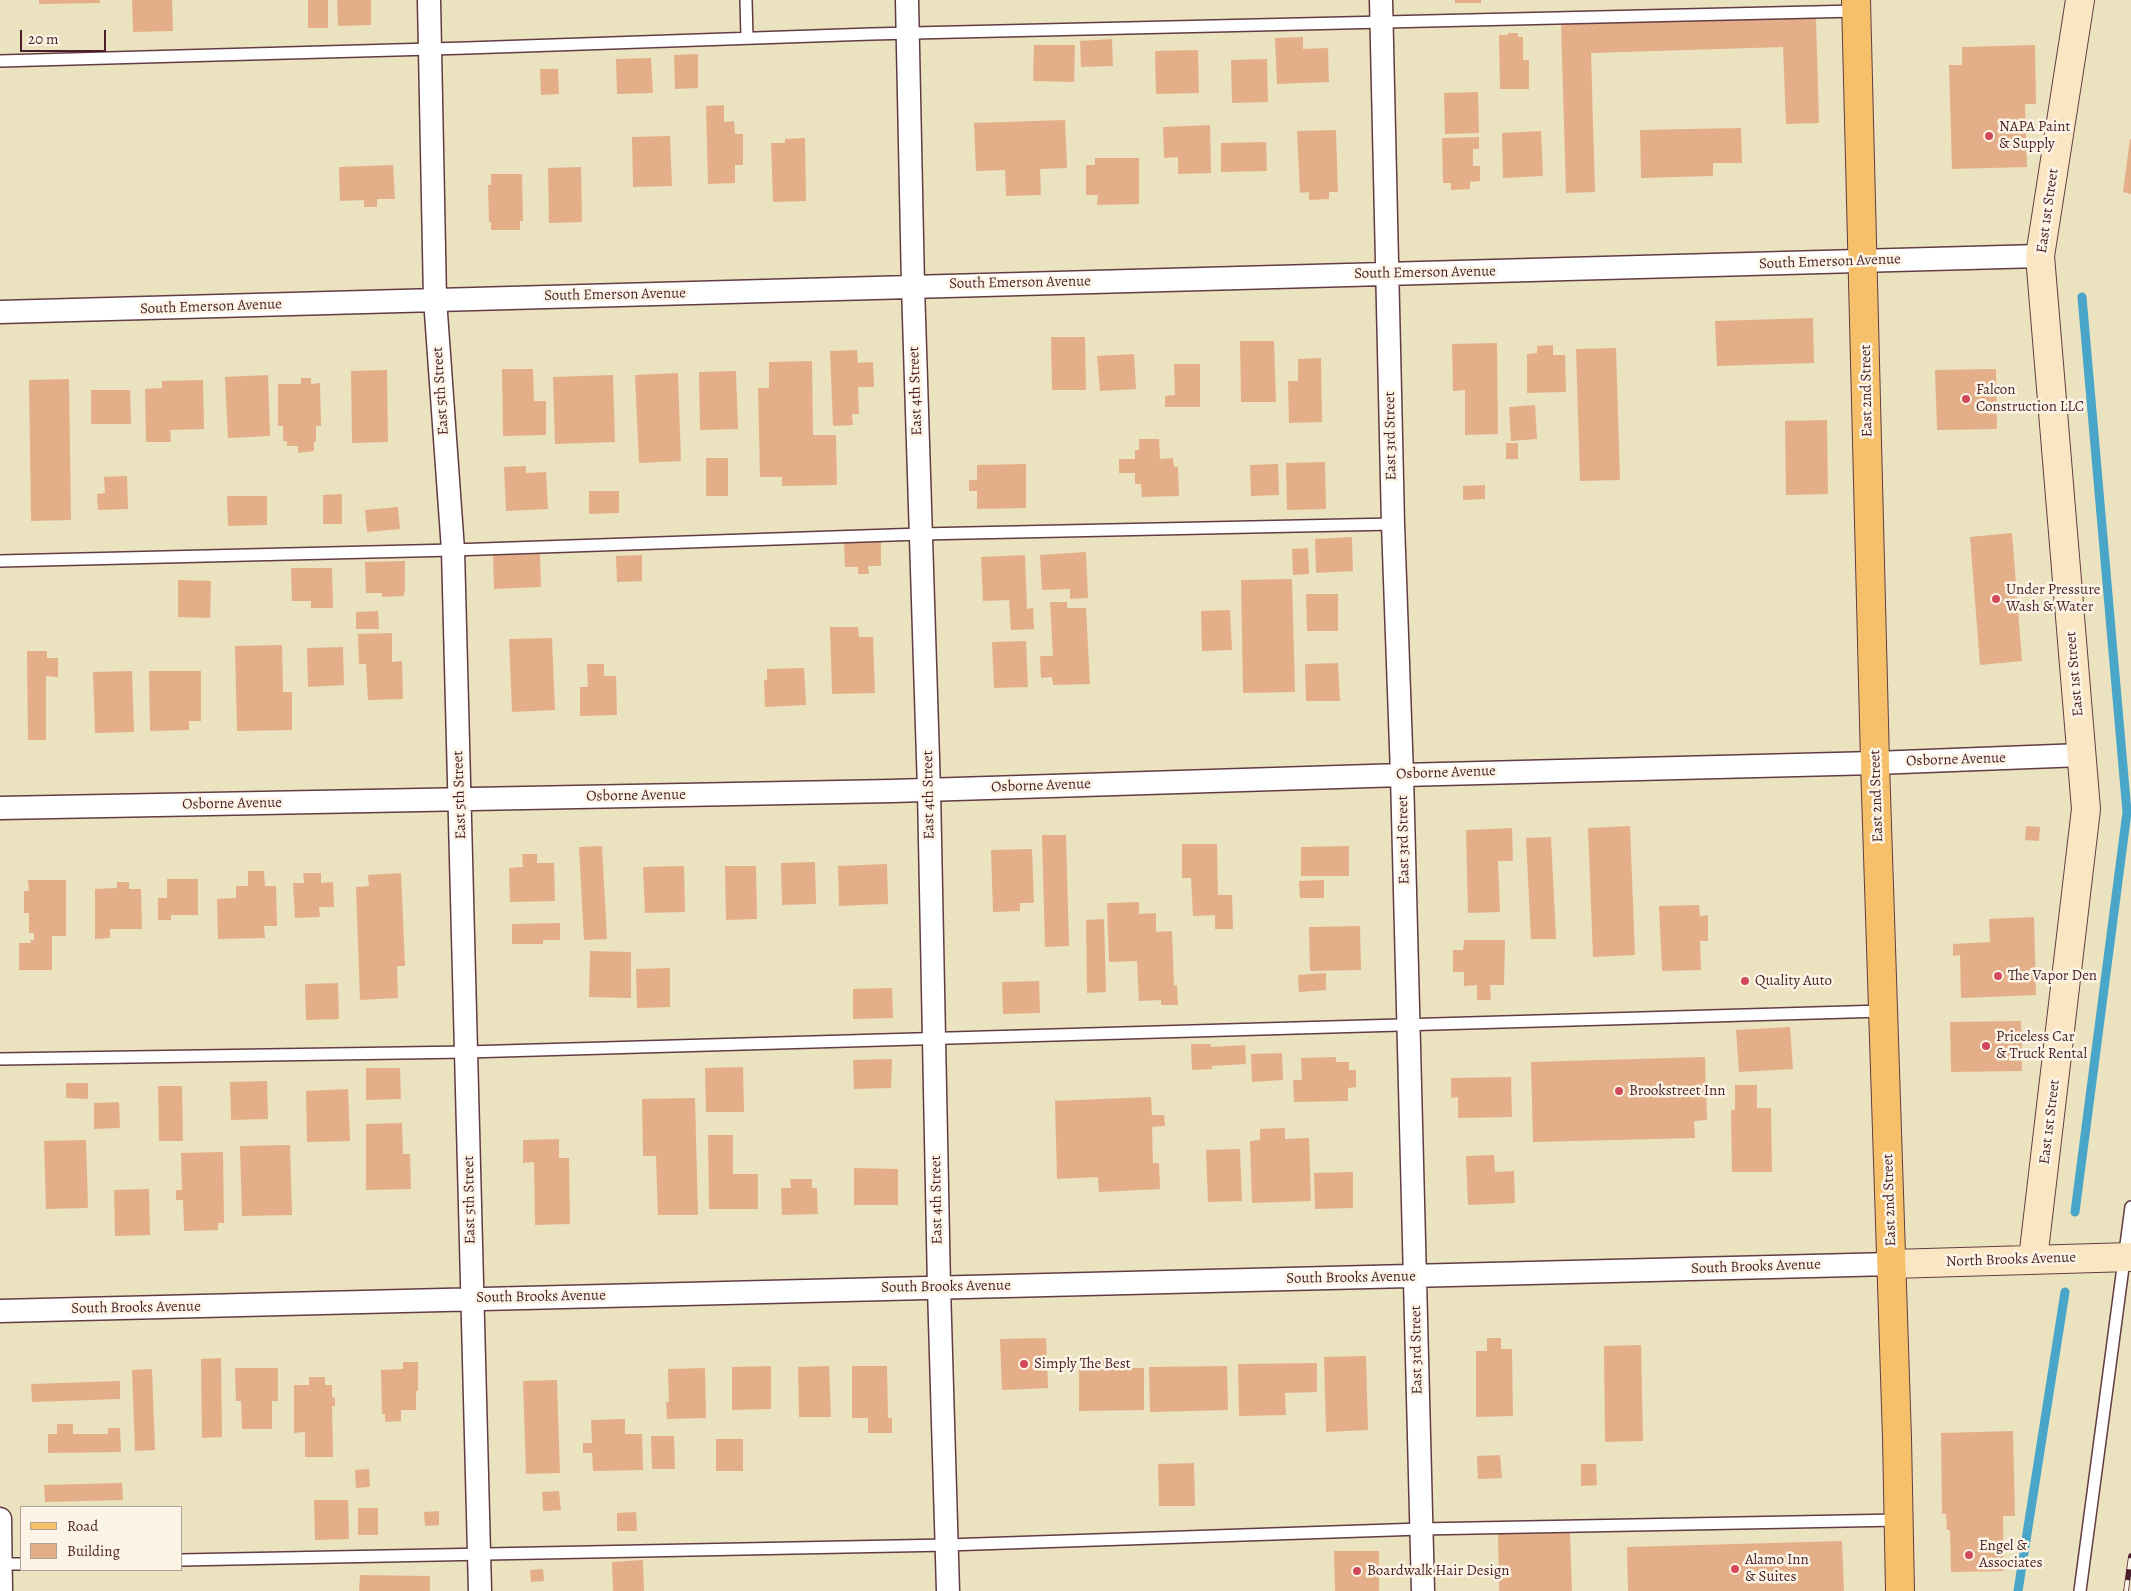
<!DOCTYPE html>
<html>
<head>
<meta charset="utf-8">
<style>
	body { margin:0 }
	#map { position:relative; width:2131px; height:1591px; overflow:hidden; background:#ebe2c0; font-family:Alegreya,serif }
	canvas { display:block }
	.legend { position:absolute; left:20px; top:1506px; width:162px; height:65px; box-sizing:border-box; background:#fcf5e5; border:1px solid #b59f9b; margin:0; padding:6px 9px; list-style:none; font-size:15px; color:#4a1f2b }
	.legend li { display:flex; align-items:center; gap:10px; height:25px }
	.legend b { width:25px; border:1px solid #b59f9b }
	.scale { position:absolute; left:20px; top:30px; width:86px; height:22px; box-sizing:border-box; border:2px solid #4a1f2b; border-top:0; padding-left:6px; font-size:15px; line-height:18px; white-space:nowrap; color:#4a1f2b; -webkit-text-stroke:4px #fcf5e5; paint-order:stroke }
</style>
</head>
<body>
<div id="map">
<canvas width="2131" height="1591"></canvas>
<ul class="legend">
<li><b style="height:6px;background:#f6c06b"></b>Road</li>
<li><b style="height:14px;background:#e4af88"></b>Building</li>
</ul>
<div class="scale">20 m</div>
</div>
<script>
const c = document.querySelector('canvas').getContext('2d');
c.lineJoin = 'round';
const shape = rows => new Path2D(rows.map(r => 'M' + r).join(''));
function strokePath(path, color, width, dash) { c.strokeStyle = color; c.lineWidth = width; c.lineCap = dash ? 'butt' : 'round'; c.setLineDash(dash || []); c.stroke(path); }
function fillPath(path, color) { c.fillStyle = color; c.fill(path, 'evenodd'); }
function drawText(font, color, halo, rows, align = 'center') {
  c.font = font + ' Alegreya,serif'; c.lineWidth = 5; c.setLineDash([]); c.textBaseline = 'middle'; c.strokeStyle = halo; c.fillStyle = color; for (const [text, x, y, turn = 0] of rows) {
    c.save(); c.translate(x, y); c.rotate((+turn || 0) * Math.PI / 180); c.textAlign = isNaN(turn) ? turn : align; if (halo) c.strokeText(text, 0, 0); c.fillText(text, 0, 0); c.restore();
  }
}
strokePath(shape([
	[2075,1212,2127,812,2082,297],
	[2018,1591,2065,1292]
]), '#4aa6c8', 9);
fillPath(shape([
	[39,0,100,0,100,3,39,4],
	[132,0,172,0,173,31,133,32],
	[308,0,328,0,328,28,308,28],
	[337,0,371,0,371,25,338,26],
	[1455,0,1481,0,1481,3,1455,3],
	[1816,16,1819,123,1786,124,1783,47,1591,53,1595,192,1566,193,1561,23],
	[1508,33,1518,33,1518,37,1523,37,1523,60,1529,60,1529,89,1500,89,1499,35,1508,35],
	[1303,37,1303,49,1328,48,1329,82,1277,84,1275,38],
	[1112,39,1113,66,1081,67,1080,41],
	[1034,45,1075,45,1074,82,1033,81],
	[2035,45,2036,104,2025,104,2027,167,1952,169,1949,65,1962,65,1962,47],
	[1198,50,1199,93,1156,94,1155,51],
	[698,54,698,88,675,89,674,55],
	[651,58,653,93,617,94,616,59],
	[1267,59,1268,102,1232,103,1231,60],
	[540,69,558,69,559,94,541,95],
	[1478,92,1479,133,1445,134,1444,93],
	[724,105,724,122,734,121,735,134,743,134,743,165,735,165,735,183,708,184,706,106],
	[1065,120,1067,168,1040,169,1041,195,1006,196,1005,170,976,171,974,123],
	[1210,125,1211,173,1178,174,1178,157,1164,158,1163,127],
	[1741,128,1742,163,1713,163,1713,176,1641,178,1640,130],
	[1336,130,1338,192,1329,192,1329,199,1309,200,1309,192,1300,193,1297,131],
	[1541,131,1543,176,1503,178,1502,133],
	[670,136,672,186,633,187,632,137],
	[1479,137,1479,149,1473,149,1473,166,1480,166,1480,181,1470,182,1470,189,1451,190,1451,183,1443,183,1442,138],
	[805,138,806,201,773,202,771,143,785,143,785,139],
	[2130,139,2131,139,2131,194,2123,192],
	[1266,142,1267,171,1221,172,1221,143],
	[1095,158,1139,158,1139,204,1097,205,1098,195,1086,195,1086,165,1095,165],
	[393,165,395,199,377,199,377,207,364,207,364,200,340,201,339,167],
	[581,167,582,222,549,223,548,168],
	[491,174,522,174,523,221,520,221,520,230,491,230,491,222,489,222,488,185,491,185],
	[1813,318,1814,363,1717,366,1715,321],
	[1051,337,1085,337,1086,390,1052,390],
	[1240,341,1274,341,1276,402,1241,402],
	[1497,343,1498,434,1465,435,1465,390,1453,391,1452,344],
	[1553,345,1553,355,1565,355,1566,392,1527,393,1527,354,1537,353,1537,346],
	[1616,348,1620,480,1580,481,1576,349],
	[857,350,858,363,873,362,874,387,858,387,859,414,852,414,853,425,833,426,830,351],
	[1134,354,1136,389,1100,391,1097,356],
	[1321,358,1322,422,1289,423,1288,381,1298,381,1298,359],
	[812,361,813,435,836,435,837,485,782,486,782,477,760,477,758,388,769,388,769,362],
	[1174,364,1200,364,1200,407,1165,407,1165,396,1175,395],
	[502,369,533,369,534,401,546,401,546,435,503,436],
	[1996,369,1997,429,1937,430,1935,370],
	[387,370,388,442,352,443,351,371],
	[736,371,738,429,700,430,699,372],
	[678,373,681,461,639,463,635,375],
	[268,375,270,436,228,438,225,377],
	[613,375,615,442,555,444,553,377],
	[301,378,311,378,311,384,320,383,321,426,316,426,316,442,314,442,314,451,298,453,298,446,287,446,287,441,283,441,283,426,278,426,278,384,301,384],
	[69,379,71,520,31,521,29,380],
	[203,380,204,429,170,430,171,442,146,442,145,389,162,388,162,381],
	[91,390,130,390,131,424,91,424],
	[1535,405,1537,439,1511,441,1509,407],
	[1827,420,1828,494,1786,495,1785,421],
	[1139,439,1159,439,1160,459,1173,458,1174,467,1178,467,1179,496,1142,497,1141,484,1135,484,1135,473,1119,473,1119,459,1135,459,1135,450,1139,450],
	[1506,443,1518,443,1518,459,1506,459],
	[706,458,728,458,728,496,706,496],
	[1325,462,1326,509,1287,510,1286,463],
	[1026,464,1026,508,977,509,977,491,969,491,969,480,977,480,977,465],
	[1278,464,1279,495,1251,496,1250,465],
	[526,466,526,473,546,472,548,509,506,511,504,467],
	[127,476,128,509,98,510,97,494,105,493,104,477],
	[1485,485,1485,499,1463,500,1463,486],
	[589,491,619,491,619,513,589,514],
	[342,494,342,524,323,524,323,495],
	[227,496,267,496,267,525,228,526],
	[398,507,400,529,367,532,365,510],
	[2012,533,2022,661,1980,665,1970,537],
	[1352,537,1353,571,1316,573,1315,539],
	[881,542,881,566,868,566,869,574,858,574,858,567,845,567,844,543],
	[1308,548,1309,574,1293,575,1292,549],
	[1086,552,1088,598,1070,599,1070,589,1042,590,1040,555],
	[540,554,541,587,494,589,493,555],
	[642,555,642,581,617,582,616,556],
	[1025,555,1027,609,1033,608,1034,629,1011,630,1009,600,983,601,981,557],
	[405,561,405,592,404,592,404,596,382,597,382,593,366,593,365,562],
	[291,568,332,568,333,608,311,608,311,601,292,601],
	[1292,579,1295,692,1243,693,1241,580],
	[178,580,211,581,210,618,178,617],
	[1306,594,1338,594,1338,631,1307,631],
	[1050,602,1067,602,1067,608,1086,608,1090,684,1053,685,1052,677,1041,678,1040,656,1053,656],
	[1230,610,1232,650,1202,651,1201,611],
	[378,611,379,629,356,629,356,612],
	[830,627,858,627,859,637,873,637,875,693,832,694],
	[392,633,392,662,402,661,403,699,368,700,366,664,359,664,358,634],
	[552,638,555,710,512,712,509,639],
	[1026,641,1028,687,994,688,992,642],
	[282,645,283,692,292,692,292,730,237,731,235,646],
	[343,647,344,685,308,687,307,648],
	[27,651,47,651,47,658,58,658,58,677,46,676,46,740,28,740],
	[1338,663,1340,701,1306,701,1305,664],
	[587,664,604,664,604,676,616,676,617,715,580,716,580,687,588,687],
	[804,668,806,705,765,707,764,680,767,680,767,669],
	[132,671,134,732,95,733,93,672],
	[149,671,201,671,201,721,189,721,189,730,150,731],
	[1630,826,1635,955,1593,957,1588,828],
	[2026,826,2040,827,2039,841,2025,840],
	[1512,828,1513,861,1498,861,1500,912,1468,913,1466,830],
	[1042,835,1066,835,1069,946,1045,947],
	[1551,837,1556,939,1531,939,1526,838],
	[1182,844,1217,844,1218,895,1232,895,1233,929,1215,929,1215,915,1193,916,1191,878,1182,878],
	[602,846,607,939,584,940,579,847],
	[1349,846,1349,876,1301,876,1301,847],
	[1032,849,1034,903,1020,903,1020,911,993,912,991,850],
	[522,854,537,854,537,863,554,863,555,901,510,902,509,868,523,867],
	[815,862,816,904,782,905,781,863],
	[887,864,888,904,839,906,838,866],
	[684,866,685,912,645,913,643,867],
	[725,866,756,866,757,919,726,920],
	[248,871,264,871,265,886,276,886,277,926,264,926,265,938,218,939,217,899,236,898,236,886,248,886],
	[303,873,321,873,321,883,333,882,334,907,319,907,320,917,295,918,293,883,304,883],
	[401,873,405,966,397,966,398,998,360,1000,356,887,369,886,368,875],
	[167,879,198,879,198,915,171,915,171,920,158,920,158,898,167,898],
	[28,880,66,880,66,936,52,936,52,970,19,970,19,943,31,943,30,940,34,940,34,933,29,933,29,913,24,913,24,891,29,891],
	[1324,880,1324,898,1300,898,1299,881],
	[117,882,129,882,129,889,141,889,142,929,110,929,110,938,95,939,95,889,117,888],
	[1139,902,1139,914,1156,913,1156,932,1172,931,1174,986,1177,985,1178,1005,1161,1005,1161,1000,1139,1001,1137,961,1109,962,1107,903],
	[1699,905,1700,916,1708,915,1708,941,1700,941,1701,970,1662,971,1659,906],
	[2034,917,2036,995,1961,998,1960,955,1953,956,1953,944,1990,942,1989,919],
	[1104,919,1106,992,1087,993,1086,920],
	[560,923,560,940,543,940,543,944,512,944,512,924],
	[1360,926,1361,970,1310,971,1309,927],
	[1464,940,1505,940,1504,985,1490,985,1491,1000,1477,1000,1477,985,1464,986,1464,972,1453,972,1453,950,1463,950],
	[590,951,631,952,631,998,589,997],
	[670,968,670,1007,637,1008,636,969],
	[1326,973,1326,990,1299,992,1298,975],
	[1039,981,1040,1013,1003,1014,1002,982],
	[338,983,339,1019,306,1020,305,984],
	[892,988,893,1018,853,1019,853,989],
	[2021,1021,2022,1071,1951,1072,1950,1022],
	[1790,1027,1793,1069,1739,1072,1736,1030],
	[1191,1044,1211,1044,1211,1047,1245,1045,1246,1064,1212,1066,1212,1069,1192,1070],
	[1282,1053,1283,1080,1252,1082,1251,1054],
	[1336,1057,1336,1062,1349,1062,1349,1070,1356,1070,1356,1087,1348,1088,1348,1101,1294,1102,1293,1080,1302,1080,1301,1058],
	[1705,1057,1707,1120,1694,1121,1695,1138,1533,1142,1531,1062],
	[892,1059,891,1088,854,1089,853,1060],
	[743,1067,744,1112,706,1112,705,1068],
	[366,1068,400,1068,401,1099,366,1100],
	[1511,1077,1512,1117,1458,1118,1458,1097,1451,1098,1451,1078],
	[267,1081,268,1119,231,1120,230,1082],
	[66,1083,88,1083,88,1099,66,1098],
	[1735,1085,1757,1085,1757,1108,1771,1108,1772,1172,1732,1172,1731,1110,1735,1110],
	[158,1086,182,1086,183,1141,159,1141],
	[348,1089,350,1141,307,1142,306,1091],
	[1151,1097,1152,1115,1164,1115,1165,1126,1152,1127,1153,1163,1159,1163,1160,1189,1099,1192,1098,1177,1057,1179,1055,1101],
	[695,1098,698,1215,658,1215,656,1156,643,1156,642,1099],
	[119,1102,120,1128,94,1129,94,1103],
	[402,1123,403,1154,410,1154,411,1189,366,1190,366,1124],
	[1285,1128,1285,1139,1309,1138,1311,1201,1252,1203,1250,1141,1260,1140,1260,1129],
	[708,1135,733,1135,733,1174,758,1174,758,1209,709,1209],
	[559,1139,559,1158,569,1158,570,1224,535,1225,534,1162,523,1163,523,1140],
	[86,1140,88,1208,46,1209,44,1141],
	[290,1145,292,1215,242,1216,240,1146],
	[1240,1149,1242,1201,1208,1202,1206,1150],
	[223,1152,224,1223,218,1223,218,1230,184,1231,183,1200,176,1200,176,1190,182,1190,181,1153],
	[1494,1155,1495,1172,1514,1171,1515,1203,1468,1205,1466,1156],
	[854,1168,898,1169,898,1205,854,1205],
	[1353,1172,1353,1208,1315,1209,1314,1173],
	[790,1179,812,1179,812,1188,817,1188,818,1214,782,1215,781,1188,791,1188],
	[149,1189,150,1235,115,1236,114,1190],
	[1046,1338,1048,1388,1002,1390,1000,1339],
	[1487,1338,1501,1338,1501,1349,1512,1349,1513,1416,1476,1417,1476,1351,1487,1351],
	[1641,1345,1643,1441,1605,1442,1604,1346],
	[1366,1356,1368,1430,1326,1432,1324,1357],
	[221,1358,222,1437,202,1438,201,1359],
	[1098,1360,1118,1360,1119,1368,1144,1368,1144,1410,1079,1411,1079,1368,1098,1368],
	[403,1362,418,1362,418,1391,416,1391,416,1410,401,1410,401,1421,385,1422,385,1414,382,1414,381,1370,403,1369],
	[1317,1363,1317,1392,1285,1393,1286,1415,1239,1416,1238,1364],
	[771,1366,771,1409,732,1410,732,1367],
	[829,1366,831,1417,799,1417,798,1367],
	[852,1366,887,1366,888,1418,892,1418,892,1433,868,1433,868,1418,852,1418],
	[1227,1366,1228,1410,1150,1412,1149,1367],
	[235,1368,278,1368,278,1401,272,1401,272,1429,242,1429,241,1401,236,1401],
	[705,1368,706,1418,667,1419,666,1402,669,1402,668,1369],
	[152,1369,155,1450,135,1451,132,1370],
	[309,1377,325,1377,325,1385,332,1385,332,1397,335,1398,335,1406,332,1406,333,1457,305,1457,305,1432,294,1433,294,1385,309,1385],
	[557,1380,560,1473,526,1474,523,1381],
	[120,1381,120,1399,32,1402,31,1384],
	[625,1419,625,1434,642,1434,643,1470,593,1471,592,1453,583,1453,583,1443,592,1443,591,1420],
	[57,1424,73,1424,73,1434,108,1434,108,1428,120,1428,121,1452,48,1453,48,1434,57,1434],
	[2013,1431,2015,1516,2003,1516,2004,1571,1951,1572,1950,1530,1947,1530,1946,1514,1942,1514,1941,1433],
	[651,1436,674,1436,675,1469,652,1469],
	[716,1439,743,1439,743,1471,716,1471],
	[1500,1455,1502,1478,1478,1479,1477,1456],
	[1194,1463,1195,1506,1159,1506,1158,1464],
	[1581,1464,1596,1464,1597,1485,1581,1486],
	[369,1469,370,1487,356,1488,355,1470],
	[122,1483,123,1500,45,1502,44,1485],
	[559,1491,561,1510,543,1511,542,1492],
	[314,1500,348,1500,349,1539,315,1540],
	[358,1508,378,1508,378,1535,358,1535],
	[439,1511,439,1525,425,1526,424,1512],
	[636,1512,637,1531,617,1531,617,1513],
	[1570,1533,1572,1591,1499,1591,1498,1534],
	[1842,1541,1844,1591,1628,1591,1627,1547],
	[1334,1551,1379,1551,1379,1591,1335,1591],
	[643,1560,644,1591,613,1591,612,1562],
	[543,1569,544,1581,531,1582,530,1570],
	[360,1575,430,1576,430,1591,359,1591]
]), '#e4af88');
const lane = shape([
	[746,0,747,38],
	[0,61,467,48,871,34,1856,11],
	[0,561,453,550,921,534,1393,524],
	[0,1059,467,1052,1883,1011],
	[181,1560,947,1545,1421,1529,1899,1520],
	[0,1564,21,1564],
	[2080,1591,2131,1207]
]);
const street = shape([
	[429,0,435,299,453,550,480,1591],
	[907,0,913,286,929,790,939,1287,948,1591],
	[1381,0,1393,524,1402,775,1423,1591],
	[0,312,2040,256],
	[0,808,892,791,1402,775,1875,763,2082,755],
	[0,1311,1892,1264],
	[0,1519,1,1591]
]);
const secondary = shape([
	[2033,1259,2086,809,2040,256,2080,0],
	[1892,1264,2131,1257]
]);
const primary = shape([
	[1856,0,1875,763,1897,1438,1900,1591]
]);
strokePath(lane, '#623c41', 14);
strokePath(street, '#623c41', 25);
strokePath(secondary, '#623c41', 30);
strokePath(primary, '#623c41', 30);
strokePath(lane, '#fff', 11);
strokePath(street, '#fff', 22);
strokePath(secondary, '#fbe6c4', 28);
strokePath(primary, '#f6c06b', 28);
const rail = shape([
	[2126,1591,2131,1556]
]);
strokePath(rail, '#4a1f2b', 5.5);
strokePath(rail, '#fcf5e5', 4, [11]);
for (const [x, y, r, color] of [
	[1989,136,5,"#d1495b"],
	[1966,399,5,"#d1495b"],
	[1996,599,5,"#d1495b"],
	[1998,976,5,"#d1495b"],
	[1745,981,5,"#d1495b"],
	[1986,1046,5,"#d1495b"],
	[1619,1091,5,"#d1495b"],
	[1024,1364,5,"#d1495b"],
	[1969,1555,5,"#d1495b"],
	[1735,1569,5,"#d1495b"],
	[1357,1571,5,"#d1495b"]
]) { const dot = new Path2D(); dot.arc(x, y, r, 0, 2 * Math.PI); c.fillStyle = color; c.fill(dot); strokePath(dot, '#fcf5e5', 2); }
drawText('15px', '#4a1f2b', '#fcf5e5', [
	["NAPA Paint",1999,127],
	["& Supply",1999,144],
	["Falcon",1976,390],
	["Construction LLC",1976,407],
	["Under Pressure",2006,590],
	["Wash & Water",2006,607],
	["The Vapor Den",2008,976],
	["Quality Auto",1755,981],
	["Priceless Car",1996,1037],
	["& Truck Rental",1996,1054],
	["Brookstreet Inn",1629,1091],
	["Simply The Best",1034,1364],
	["Engel &",1979,1546],
	["Associates",1979,1563],
	["Alamo Inn",1745,1560],
	["& Suites",1745,1577],
	["Boardwalk Hair Design",1367,1571]
], 'left');
drawText('15px', '#4a1f2b', '#fcf5e5', [
	["East 1st Street",2048,211,-82],
	["South Emerson Avenue",1830,262,-2],
	["South Emerson Avenue",1425,273,-1],
	["South Emerson Avenue",1020,283,-1],
	["South Emerson Avenue",615,295,-1],
	["South Emerson Avenue",211,307,-2],
	["East 5th Street",441,391,-94],
	["East 4th Street",916,391,-92],
	["East 2nd Street",1867,391,-91],
	["East 3rd Street",1391,436,-91],
	["East 1st Street",2075,674,-95],
	["Osborne Avenue",1956,760,-2],
	["Osborne Avenue",1446,773,-2],
	["Osborne Avenue",1041,786,-2],
	["East 5th Street",460,795,-92],
	["East 4th Street",929,795,-91],
	["Osborne Avenue",636,796,-1],
	["East 2nd Street",1877,796,-92],
	["Osborne Avenue",232,804,-1],
	["East 3rd Street",1404,840,-91],
	["East 1st Street",2050,1122,-83],
	["East 5th Street",470,1200,-91],
	["East 4th Street",937,1200,-91],
	["East 2nd Street",1890,1200,-92],
	["North Brooks Avenue",2011,1260,-2],
	["South Brooks Avenue",1756,1267,-2],
	["South Brooks Avenue",1351,1278,-1],
	["South Brooks Avenue",946,1287,-1],
	["South Brooks Avenue",541,1297,-1],
	["South Brooks Avenue",136,1308,-1],
	["East 3rd Street",1417,1350,-91]
]);
</script>
</body>
</html>
